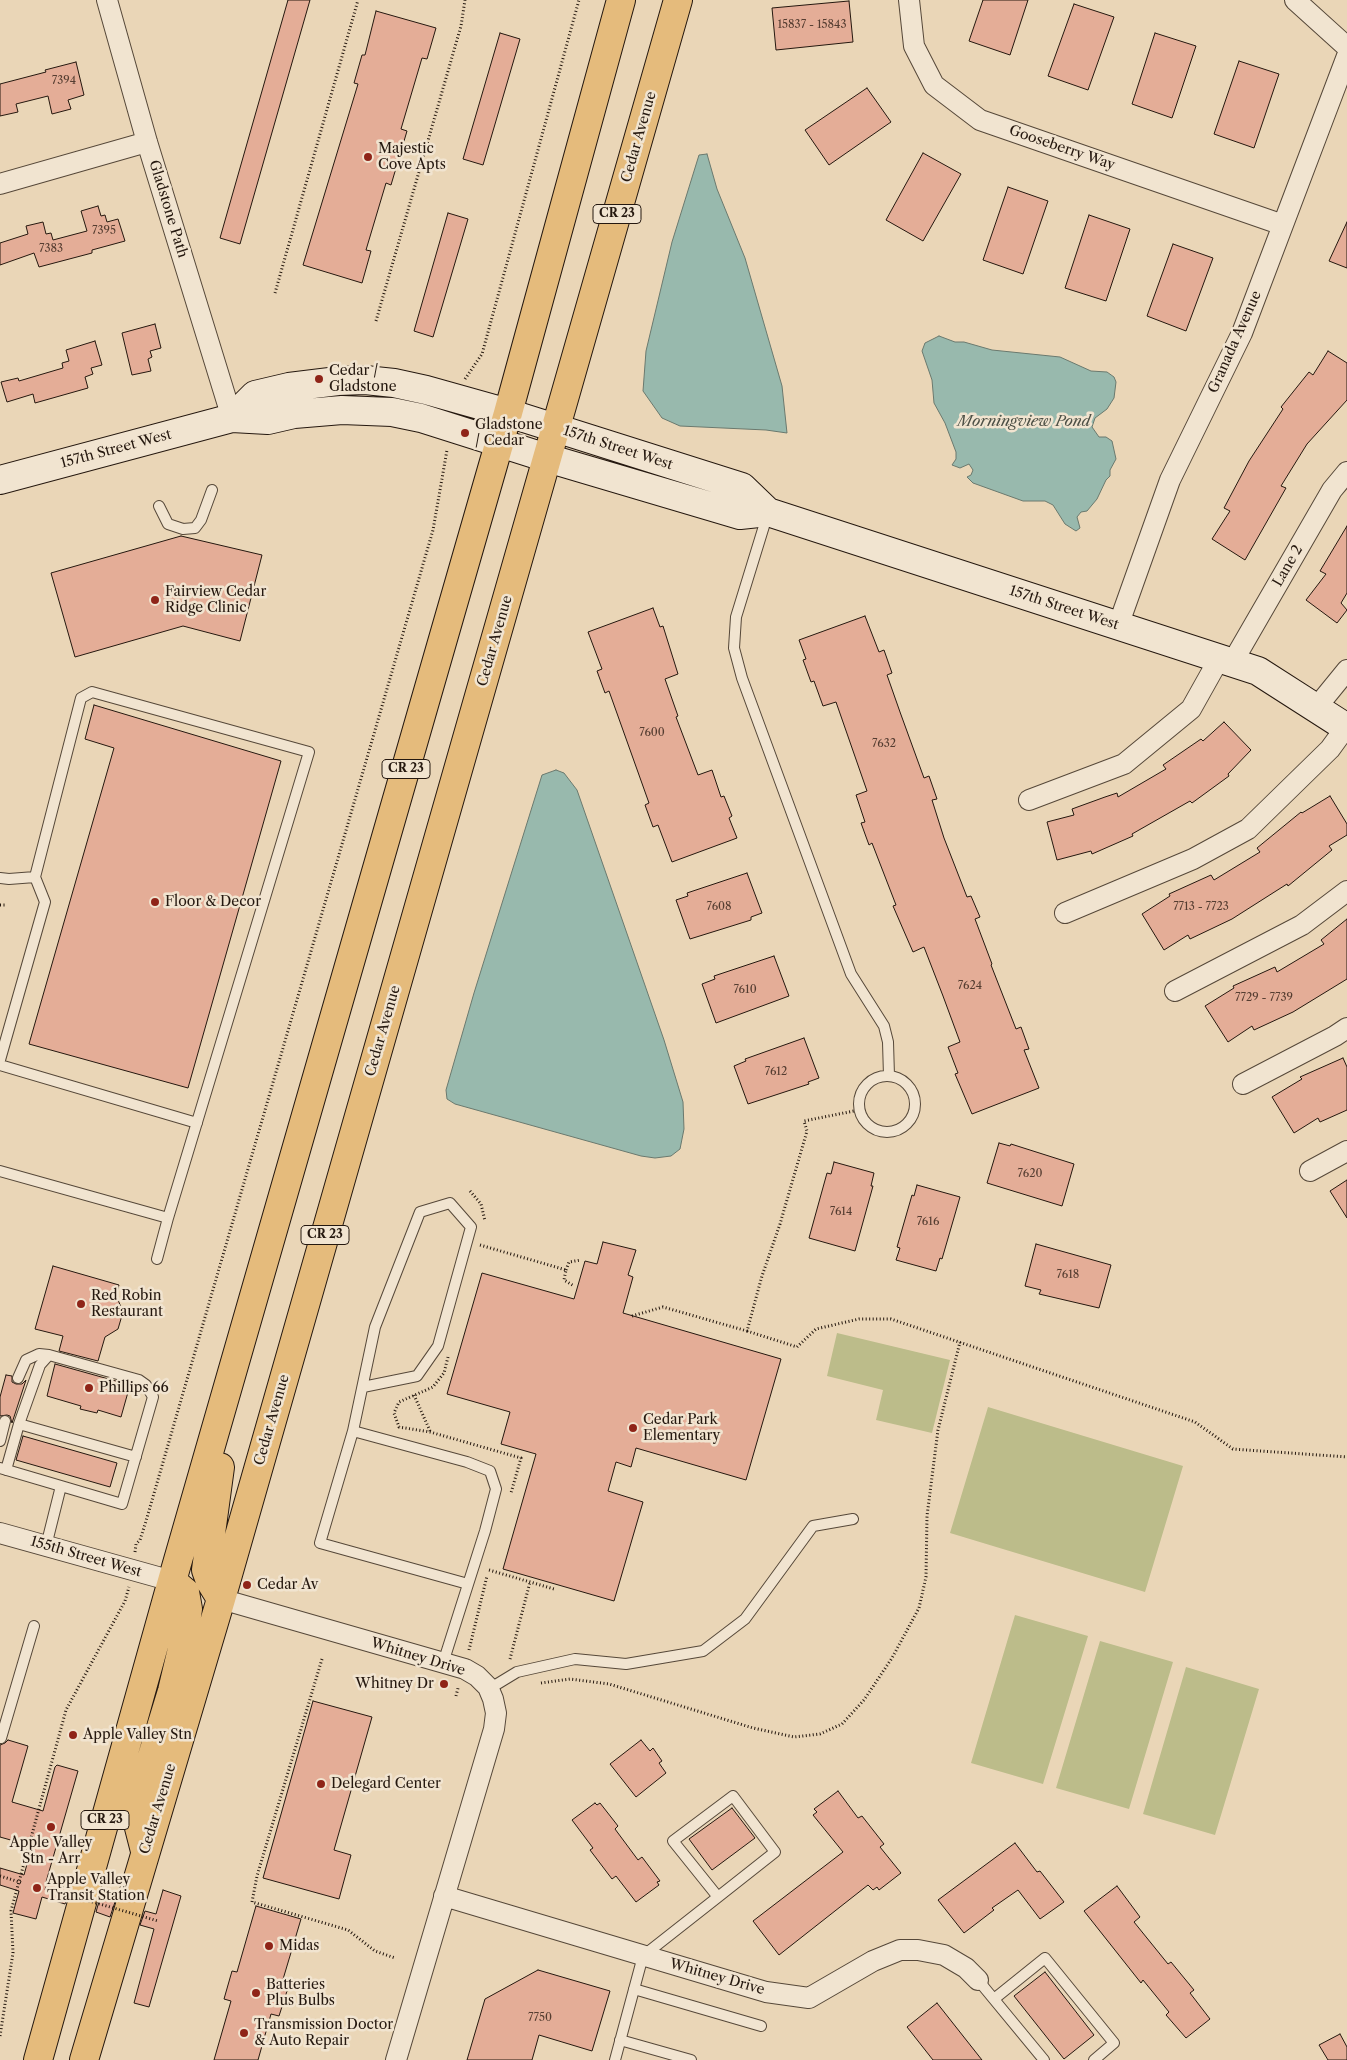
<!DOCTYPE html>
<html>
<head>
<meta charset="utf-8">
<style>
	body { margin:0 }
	canvas { display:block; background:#ead6b7 }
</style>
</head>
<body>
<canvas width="1347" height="2060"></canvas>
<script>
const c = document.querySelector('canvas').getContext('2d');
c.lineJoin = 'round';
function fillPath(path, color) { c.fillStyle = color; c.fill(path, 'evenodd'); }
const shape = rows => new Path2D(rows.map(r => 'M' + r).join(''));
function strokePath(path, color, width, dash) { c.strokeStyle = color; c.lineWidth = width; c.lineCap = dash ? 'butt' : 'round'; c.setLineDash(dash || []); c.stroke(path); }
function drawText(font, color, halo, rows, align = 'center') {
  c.font = font + ' "Libre Caslon Text",serif'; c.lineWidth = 5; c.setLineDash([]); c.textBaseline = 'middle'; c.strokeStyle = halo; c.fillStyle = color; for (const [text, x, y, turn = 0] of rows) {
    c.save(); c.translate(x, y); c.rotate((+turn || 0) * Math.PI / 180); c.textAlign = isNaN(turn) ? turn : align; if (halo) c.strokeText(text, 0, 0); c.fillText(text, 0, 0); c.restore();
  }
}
fillPath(shape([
	[837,1333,950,1360,932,1433,876,1420,883,1390,827,1376],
	[988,1407,1183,1466,1145,1592,950,1533],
	[1015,1615,1088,1636,1043,1784,971,1763],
	[1100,1641,1173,1662,1129,1809,1056,1788],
	[1186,1667,1259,1689,1215,1835,1143,1814]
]), '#bcbc8a');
const water = shape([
	[707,154,717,189,745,258,782,386,787,433,766,430,680,426,662,418,643,391,646,351,672,242,699,155,707,154],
	[939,336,955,342,964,342,992,350,1060,357,1091,371,1107,372,1114,377,1116,382,1114,398,1107,409,1095,418,1092,427,1099,437,1106,437,1112,441,1116,459,1110,470,1110,476,1106,480,1097,499,1087,511,1081,512,1077,517,1080,528,1076,531,1065,524,1053,505,1045,501,1023,501,973,483,967,477,971,475,973,470,969,464,960,468,952,465,956,459,956,452,945,423,934,403,932,380,922,351,925,343,939,336],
	[556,770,564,773,577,790,664,1040,683,1102,684,1129,680,1149,671,1156,655,1158,641,1156,455,1104,447,1099,446,1090,474,993,542,775,556,770]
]);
fillPath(water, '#98b9ad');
strokePath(water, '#6a796e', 1);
const building = shape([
	[288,0,310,0,240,244,220,238,288,0],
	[983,0,1028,0,1010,55,969,41,983,0],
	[849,1,853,42,776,50,772,8,849,1],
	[1074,4,1114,17,1088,90,1048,76,1074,4],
	[376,11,436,28,427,59,422,58,401,129,407,131,391,185,386,183,366,250,371,251,362,283,303,265,358,84,354,83,362,55,365,55,376,11],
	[500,33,520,39,483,165,463,159,500,33],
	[1155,33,1196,46,1172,118,1132,104,1155,33],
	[1239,61,1279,74,1254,148,1214,134,1239,61],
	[76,62,84,95,68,100,71,109,52,114,48,96,16,104,18,112,0,116,0,84,46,72,45,70,76,62],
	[867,88,891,122,829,165,805,130,867,88],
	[923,153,961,174,923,241,886,220,923,153],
	[1008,187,1048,201,1023,274,983,260,1008,187],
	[98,206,101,216,105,215,107,222,118,219,125,241,92,250,92,253,39,267,34,253,0,265,0,243,28,234,26,226,43,222,46,234,51,233,53,240,87,231,81,211,98,206],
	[448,213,468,219,433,337,414,331,448,213],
	[1089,215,1130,229,1106,301,1065,288,1089,215],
	[1347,222,1347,268,1329,261,1347,222],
	[1173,244,1213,258,1186,331,1147,316,1173,244],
	[155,324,161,348,150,351,152,357,148,359,151,371,132,375,122,333,155,324],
	[95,341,102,365,91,368,93,374,85,377,88,388,35,403,33,394,7,402,1,382,18,378,19,381,63,368,62,363,69,361,66,350,95,341],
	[1328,351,1347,363,1347,400,1307,444,1281,486,1286,488,1245,560,1212,539,1230,511,1224,508,1249,461,1283,409,1281,407,1309,372,1313,375,1328,351],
	[1347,526,1347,593,1341,603,1347,610,1337,623,1306,600,1326,574,1320,571,1347,526],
	[181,536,262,555,240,641,183,626,75,657,51,573,181,536],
	[653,608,660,627,663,626,678,674,665,679,678,716,676,717,698,775,712,770,721,797,724,796,732,816,729,818,737,838,672,862,658,825,653,827,645,805,649,803,609,691,605,693,597,671,602,669,588,632,653,608],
	[865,616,879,652,884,650,892,673,887,675,900,712,924,778,929,776,937,799,932,800,944,838,967,897,971,896,980,917,975,919,992,964,991,965,1016,1029,1021,1027,1029,1049,1024,1050,1039,1088,972,1114,955,1074,958,1073,948,1047,960,1042,943,996,924,947,913,952,893,906,896,905,872,843,869,845,861,823,865,822,856,795,867,791,836,702,823,706,814,681,811,682,803,660,806,659,799,640,865,616],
	[94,705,281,761,188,1088,29,1044,114,748,85,739,94,705],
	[1224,722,1251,750,1228,774,1229,776,1192,803,1190,801,1132,834,1133,836,1092,854,1091,851,1057,860,1047,822,1074,815,1072,809,1105,797,1117,793,1118,797,1166,769,1163,765,1201,739,1203,741,1224,722],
	[1330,796,1347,824,1347,835,1329,846,1332,850,1288,886,1287,884,1232,919,1190,939,1188,935,1164,950,1142,914,1170,896,1169,894,1211,875,1214,880,1260,852,1257,848,1301,812,1302,813,1330,796],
	[747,873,762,913,751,917,751,920,690,939,676,900,688,896,687,893,747,873],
	[1347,919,1347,979,1293,1012,1254,1030,1252,1026,1228,1042,1205,1006,1234,988,1233,986,1275,967,1277,972,1324,944,1321,940,1347,919],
	[774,956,789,996,716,1023,702,984,715,979,714,976,774,956],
	[804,1038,819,1078,808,1082,809,1084,748,1104,734,1066,746,1061,745,1059,804,1038],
	[1343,1058,1347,1067,1347,1110,1320,1122,1318,1118,1294,1133,1272,1097,1302,1079,1300,1077,1343,1058],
	[999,1143,1010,1146,1011,1144,1074,1164,1062,1206,987,1183,999,1143],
	[834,1162,874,1173,871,1186,873,1186,855,1251,809,1238,827,1173,831,1174,834,1162],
	[1347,1180,1347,1218,1330,1191,1347,1180],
	[917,1185,960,1197,942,1259,940,1258,936,1271,896,1260,900,1248,897,1247,912,1195,914,1196,917,1185],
	[603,1242,636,1250,628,1275,633,1277,623,1313,781,1359,746,1480,636,1448,631,1467,616,1462,608,1491,643,1502,614,1601,503,1569,536,1454,501,1444,510,1412,447,1394,482,1273,574,1299,585,1261,597,1264,603,1242],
	[1036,1244,1111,1265,1099,1308,1039,1294,1041,1290,1025,1286,1036,1244],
	[53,1266,119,1285,116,1295,123,1312,118,1329,105,1337,98,1361,59,1351,63,1336,35,1329,53,1266],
	[55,1364,130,1385,121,1417,98,1410,97,1413,80,1409,81,1406,47,1396,55,1364],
	[6,1375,12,1376,12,1382,16,1384,22,1384,26,1380,12,1423,10,1416,7,1415,0,1416,0,1397,6,1375],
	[23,1436,117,1463,110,1487,16,1460,23,1436],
	[313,1701,372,1717,334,1850,351,1855,339,1899,263,1878,313,1701],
	[8,1740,28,1746,12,1802,43,1811,55,1767,57,1765,78,1771,46,1882,70,1889,65,1904,42,1897,36,1919,13,1913,19,1891,0,1885,0,1868,24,1875,32,1846,0,1837,0,1745,5,1743,8,1740],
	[641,1740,650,1751,653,1748,662,1761,659,1763,666,1773,636,1797,610,1764,641,1740],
	[838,1791,858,1818,862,1816,884,1844,880,1847,901,1873,879,1890,877,1887,873,1890,868,1885,779,1955,753,1921,843,1852,813,1815,817,1812,814,1809,838,1791],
	[595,1803,597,1805,600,1803,618,1826,615,1829,638,1860,642,1857,660,1881,657,1882,659,1885,636,1902,616,1876,612,1879,590,1850,593,1848,572,1820,595,1803],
	[732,1808,755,1838,712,1870,689,1839,732,1808],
	[1015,1843,1037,1872,1040,1871,1064,1902,1040,1919,1018,1890,992,1908,994,1910,964,1933,938,1900,1015,1843],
	[1117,1886,1140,1917,1134,1922,1168,1964,1171,1962,1194,1990,1190,1993,1210,2019,1186,2038,1166,2015,1169,2012,1143,1980,1141,1983,1084,1911,1117,1886],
	[163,1890,181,1896,149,2007,134,2003,154,1929,140,1925,145,1911,156,1914,163,1890],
	[100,1898,115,1902,110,1917,96,1912,100,1898],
	[256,1906,301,1919,281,1986,288,1988,279,2016,271,2014,258,2060,214,2060,231,2001,224,1999,232,1971,237,1972,256,1906],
	[538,1970,610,1991,592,2051,539,2035,532,2060,467,2060,485,1999,538,1970],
	[1045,1972,1094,2035,1064,2059,1014,1996,1045,1972],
	[937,2003,982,2060,933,2060,907,2027,937,2003],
	[1340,2034,1347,2047,1347,2060,1328,2060,1319,2045,1340,2034]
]);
fillPath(building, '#e4ad97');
strokePath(building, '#25180f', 1);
const lane = shape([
	[159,506,168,524,183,529,195,528,201,520,212,490],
	[768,513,736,617,734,648,742,678,851,974,884,1026,888,1042,889,1076],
	[0,878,9,879,35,877,81,698,92,692,309,752,168,1218,157,1259],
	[0,1060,45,902,35,877],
	[0,1065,197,1123],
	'859 1104a28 28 0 1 1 56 0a28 28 0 1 1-56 0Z',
	[0,1171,168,1218],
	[18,1378,26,1360,39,1354,49,1355,139,1380,146,1385,153,1397,122,1504,61,1486,46,1546],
	[19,1424,40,1365,49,1355],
	[353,1431,375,1327,420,1212,450,1203,471,1227,438,1346,417,1376,363,1387],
	[0,1441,5,1421],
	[0,1468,61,1486],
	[6,1470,19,1424,136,1457],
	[443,1663,485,1531,496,1489,490,1471,467,1462,353,1431,320,1543,468,1584],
	[489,1689,517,1672,575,1659,626,1664,703,1651,745,1619,813,1526,853,1519],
	[1,1738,34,1626],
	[978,1980,1044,2060],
	[634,1989,761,2026],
	[994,1999,1045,1958,1114,2043,1094,2060],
	[620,2040,691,2060],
	[615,2060,643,1956,718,1897,775,1852,733,1796,673,1841,718,1897]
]);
const street = shape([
	[107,0,147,142,232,418],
	[909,0,914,46,934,85,980,120,1283,225],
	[1295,0,1347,47],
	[0,184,147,142],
	[1118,626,1170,480,1242,333,1347,56],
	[1232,663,1332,490,1347,472],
	[1316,708,1347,670],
	[1029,800,1124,764,1191,709,1219,659],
	[1065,913,1193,859,1248,829,1330,749,1346,727],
	[1175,991,1302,925,1347,891],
	[1243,1084,1335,1036,1347,1028],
	[1310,1171,1347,1151],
	[0,1533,172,1581],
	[221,1599,465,1669,477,1676,488,1687,493,1699,496,1713,494,1729,396,2060],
	[444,1896,766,1992,809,1998,873,1961,900,1950,918,1950,944,1955,966,1968,978,1980]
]);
const secondary = shape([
	[232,418,255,395,289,387,338,381,365,380,394,383,426,390,508,413,742,487,768,512],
	[0,480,232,418,268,420,294,414,342,410,392,412,421,418,547,458,740,515,768,512,1258,671,1347,728]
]);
const primary = shape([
	[220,1467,206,1570,210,1581,221,1599],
	[145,1851,135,1812,172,1691,182,1649,188,1609,185,1592,172,1581],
	[38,2060,172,1581,508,413,621,0],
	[84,2060,221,1599,678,0]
]);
strokePath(lane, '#564839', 12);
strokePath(street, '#564839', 22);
strokePath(secondary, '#25180f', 30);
strokePath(primary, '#25180f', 30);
strokePath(shape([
	[275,293,358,0],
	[376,321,461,26,465,0],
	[465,379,482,354,579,0],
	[0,905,7,905],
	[470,1191,481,1204,485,1221],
	[480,1245,566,1270,564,1280,574,1286],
	[566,1270,569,1262,581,1260],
	[632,1316,663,1307,747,1331,762,1276,780,1224,807,1131,804,1121,859,1110],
	[747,1331,797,1347,816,1329,859,1319,891,1319,1195,1422,1233,1449,1347,1457],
	[448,1357,444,1373,433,1387,399,1402,394,1413,399,1427,430,1432,521,1458,511,1493],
	[414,1395,430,1431],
	[135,1552,136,1544,140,1540,146,1521,433,530,447,450],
	[489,1570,554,1589],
	[469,1650,487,1576],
	[322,1659,257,1876,252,1902,348,1930,375,1951,395,1958],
	[510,1659,530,1582],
	[541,1683,570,1679,609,1684,753,1728,794,1737,820,1734,842,1724,864,1700,892,1658,919,1608,926,1577,927,1516,938,1430,960,1342],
	[456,1696,458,1688],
	[0,2036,13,1953,11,1911,66,1710,125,1601,129,1587]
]), '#25180f', 3, [1, 2.5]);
strokePath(lane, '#f1e4d0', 10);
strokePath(street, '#f1e4d0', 20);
strokePath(secondary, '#f1e4d0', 28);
strokePath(primary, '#e5bb7c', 28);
strokePath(shape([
	[0,1876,23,1883],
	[45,1888,158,1921]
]), '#25180f', 3, [1, 2.5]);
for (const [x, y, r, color] of [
	[368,157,5,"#8f2418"],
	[319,379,5,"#8f2418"],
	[465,433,5,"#8f2418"],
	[155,600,5,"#8f2418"],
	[155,902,5,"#8f2418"],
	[81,1304,5,"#8f2418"],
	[89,1388,5,"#8f2418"],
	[633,1428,5,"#8f2418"],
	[247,1585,5,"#8f2418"],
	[444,1684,5,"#8f2418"],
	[73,1735,5,"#8f2418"],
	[321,1784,5,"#8f2418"],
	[51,1827,5,"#8f2418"],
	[37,1888,5,"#8f2418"],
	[269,1946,5,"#8f2418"],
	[256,1993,5,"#8f2418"],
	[244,2033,5,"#8f2418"]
]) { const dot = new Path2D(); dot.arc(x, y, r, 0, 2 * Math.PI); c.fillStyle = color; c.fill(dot); strokePath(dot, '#f1e4d0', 2); }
drawText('11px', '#553d31', null, [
	["15837 - 15843",812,25],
	["7394",64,81],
	["7395",104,231],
	["7383",51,249],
	["7600",652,733],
	["7632",884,744],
	["7608",719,907],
	["7713 - 7723",1201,907],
	["7624",970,986],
	["7610",745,990],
	["7729 - 7739",1264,998],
	["7612",776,1072],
	["7620",1030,1174],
	["7614",841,1212],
	["7616",928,1222],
	["7618",1068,1275],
	["7750",540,2018]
]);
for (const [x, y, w] of [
	[617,214,48],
	[406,769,48],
	[325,1235,48],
	[105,1820,48]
]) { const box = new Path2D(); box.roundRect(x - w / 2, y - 9.5, w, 19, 4); c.fillStyle = '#f1e4d0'; c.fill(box); strokePath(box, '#25180f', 1); }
drawText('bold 12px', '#25180f', null, [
	["CR 23",617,214],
	["CR 23",406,769],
	["CR 23",325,1235],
	["CR 23",105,1820]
]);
drawText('14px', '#25180f', '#f1e4d0', [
	["Cedar Avenue",639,137,-74],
	["Gooseberry Way",1062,148,19],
	["Gladstone Path",168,209,73],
	["Granada Avenue",1235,342,-66],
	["157th Street West",618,448,18],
	["157th Street West",116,449,-15],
	["Lane 2",1288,566,-60],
	["157th Street West",1064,608,18],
	["Cedar Avenue",495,641,-74],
	["Cedar Avenue",383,1031,-74],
	["Cedar Avenue",272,1420,-74],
	["155th Street West",86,1557,16],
	["Whitney Drive",418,1657,17],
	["Cedar Avenue",158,1809,-73],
	["Whitney Drive",717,1977,16]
]);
drawText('14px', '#25180f', '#f1e4d0', [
	["Majestic",378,149],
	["Cove Apts",378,165],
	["Cedar /",329,371],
	["Gladstone",329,387],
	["Gladstone",475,425],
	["/ Cedar",475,441],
	["Fairview Cedar",165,592],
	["Ridge Clinic",165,608],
	["Floor & Decor",165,902],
	["Red Robin",91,1296],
	["Restaurant",91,1312],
	["Phillips 66",99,1388],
	["Cedar Park",643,1420],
	["Elementary",643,1436],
	["Cedar Av",257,1585],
	["Whitney Dr",434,1684,"right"],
	["Apple Valley Stn",83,1735],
	["Delegard Center",331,1784],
	["Apple Valley",51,1843,"center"],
	["Stn - Arr",51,1859,"center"],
	["Apple Valley",47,1880],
	["Transit Station",47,1896],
	["Midas",279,1946],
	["Batteries",266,1985],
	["Plus Bulbs",266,2001],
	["Transmission Doctor",254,2025],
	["& Auto Repair",254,2041]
], 'left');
drawText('italic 15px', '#4d5046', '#f1e4d0', [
	["Morningview Pond",1024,422]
]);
</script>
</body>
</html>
